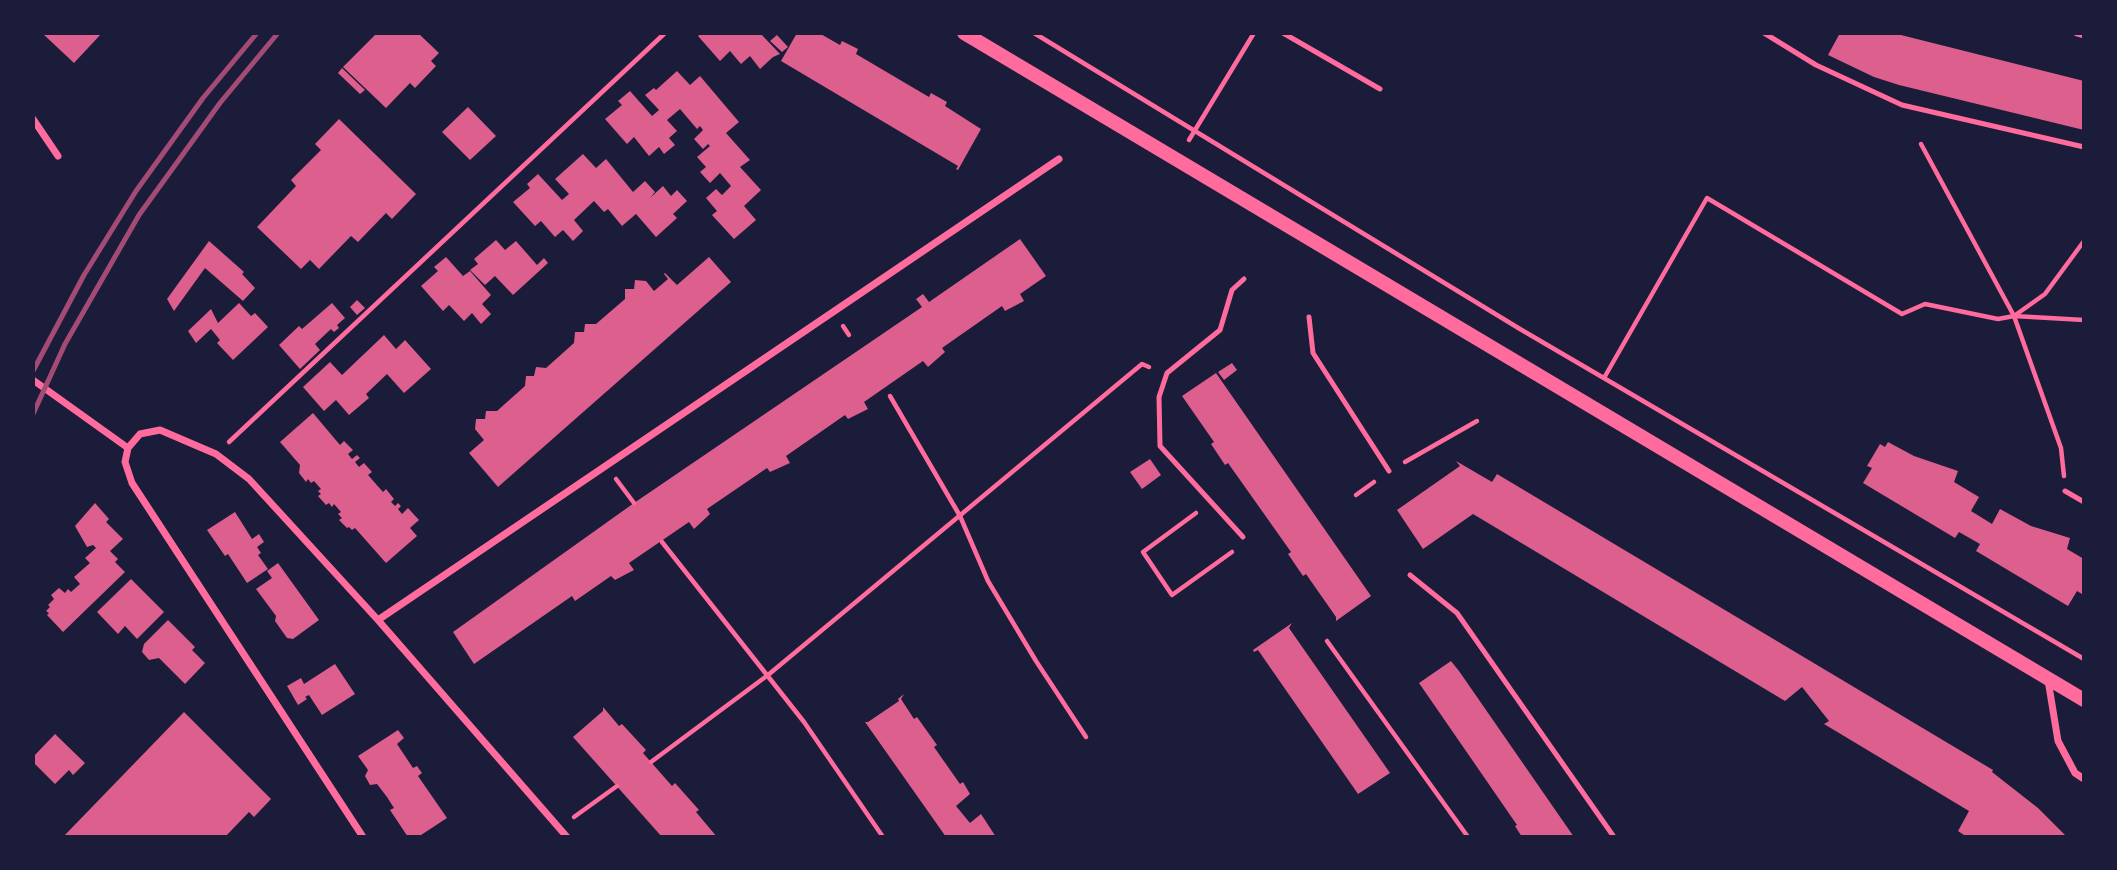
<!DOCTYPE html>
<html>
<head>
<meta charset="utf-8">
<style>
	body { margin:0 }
	#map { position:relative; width:2117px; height:870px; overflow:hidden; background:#1b1b3a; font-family:"Exo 2",sans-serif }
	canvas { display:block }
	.frame { position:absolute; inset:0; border:35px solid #1b1b3a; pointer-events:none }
</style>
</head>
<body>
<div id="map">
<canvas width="2117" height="870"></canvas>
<div class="frame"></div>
</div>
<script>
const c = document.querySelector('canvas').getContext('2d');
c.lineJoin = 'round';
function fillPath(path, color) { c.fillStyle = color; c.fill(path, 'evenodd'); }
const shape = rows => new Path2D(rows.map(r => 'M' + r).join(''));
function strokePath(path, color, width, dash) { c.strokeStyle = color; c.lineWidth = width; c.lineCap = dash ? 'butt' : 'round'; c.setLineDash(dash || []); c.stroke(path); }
fillPath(shape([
	[42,33,102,33,74,63],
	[377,33,418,33,439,53,431,61,436,66,415,88,410,83,386,108,343,67],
	[701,33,760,33,780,54,773,57,760,69,750,56,741,64,730,51,720,61,698,36],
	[797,33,819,33,840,45,842,41,858,49,856,54,929,97,931,93,947,102,945,106,981,129,958,170,956,169,958,166,781,61],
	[1840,33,1893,33,2084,81,2084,130,1899,85,1874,77,1828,55],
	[777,35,788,47,782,52,770,41],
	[342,68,365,90,360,94,338,73],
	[677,71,690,85,700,76,739,122,726,133,750,160,740,167,761,190,744,206,756,220,734,239,712,215,717,211,706,198,716,189,722,195,731,186,720,173,710,183,700,172,706,167,697,157,710,146,708,144,703,149,694,139,703,130,700,126,697,129,680,109,667,120,677,131,669,138,675,145,664,154,659,147,649,156,634,137,627,144,605,119,622,105,618,101,630,91,652,116,659,110,645,95,654,88,656,90],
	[468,107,496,136,470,160,442,132],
	[339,119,416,194,392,219,386,213,358,242,351,236,319,269,310,260,301,269,257,227,296,186,291,180,321,150,315,144],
	[583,154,596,168,606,159,633,192,645,181,655,192,650,198,663,186,671,196,677,190,687,201,673,214,677,218,656,237,636,214,622,226,608,209,604,212,594,201,574,220,583,231,573,241,563,230,555,237,541,221,535,226,513,202,530,188,527,184,538,174,562,200,569,194,555,179],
	[1020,239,1046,276,1020,294,1024,301,1005,311,1002,306,942,348,945,352,928,367,923,361,864,402,868,409,848,419,845,415,786,456,790,463,770,472,767,468,707,509,710,514,694,529,689,522,629,563,634,570,615,580,611,576,575,601,572,596,474,664,453,632,634,503,922,307,916,299,923,294,929,302],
	[496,240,505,250,516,241,537,265,544,258,548,263,513,295,495,276,485,285,470,270,478,264,474,259],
	[209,241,244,272,242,274,255,288,243,301,205,268,174,311,167,299],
	[446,257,463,276,470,271,491,295,482,304,491,314,481,324,472,313,464,321,449,305,443,311,421,286,438,271,434,267],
	[709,257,731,282,498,487,469,453,484,440,475,429,476,419,485,419,486,411,497,411,525,386,526,376,534,376,536,367,546,368,574,343,575,332,584,332,585,324,596,324,625,299,625,289,634,289,635,280,646,281,654,291,668,279,664,274,665,273,677,285],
	[357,300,365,308,357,315,350,307],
	[239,303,251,316,255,313,268,327,233,360,217,343,220,340,211,329,196,343,188,331,211,309,218,323],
	[332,303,345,318,337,325,339,328,334,332,331,329,315,344,320,350,300,369,279,345,299,326,302,329],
	[384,335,396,349,405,340,431,369,404,393,387,374,366,394,369,398,349,415,336,400,324,411,303,387,330,362,342,375],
	[1232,363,1237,370,1224,380,1218,372],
	[1216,373,1371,596,1336,621,1336,617,1306,574,1303,576,1288,554,1291,552,1228,463,1225,465,1211,444,1214,442,1182,396],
	[313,413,340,445,344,441,353,450,348,454,352,459,357,455,360,458,355,462,359,467,364,463,372,472,368,475,383,492,386,489,394,499,391,502,395,506,398,503,401,506,398,509,402,514,408,508,419,520,410,528,417,536,386,563,355,528,352,530,349,527,347,528,339,520,342,518,338,514,341,512,334,504,332,507,329,503,326,505,318,496,321,494,318,491,321,489,314,481,311,483,308,479,306,482,299,473,300,465,280,442],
	[1888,442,1914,456,1958,471,1954,482,1979,497,1971,511,1992,524,2000,509,2031,526,2070,538,2067,549,2084,559,2082,594,2077,591,2068,606,1976,551,1980,544,1959,532,1955,538,1863,483,1872,468,1867,466,1880,444,1885,447],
	[1150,459,1161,475,1142,489,1130,472],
	[1456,461,1492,482,1497,474,1993,770,1992,772,2038,808,2067,837,1967,837,1958,831,1969,811,1824,724,1829,721,1802,687,1785,701,1473,514,1423,549,1397,510,1460,466],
	[95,503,109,519,106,522,123,539,110,551,118,559,115,562,125,572,63,632,47,615,49,613,46,611,50,607,48,605,54,599,51,595,59,588,65,593,68,589,71,592,80,584,74,577,90,563,85,558,96,548,93,545,87,547,75,526],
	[235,512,252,539,259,534,264,542,257,547,261,553,258,555,268,569,247,583,228,554,225,556,207,530],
	[278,563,319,620,293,639,287,638,275,621,276,616,256,589,272,578,267,571],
	[131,579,164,612,137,639,125,626,118,634,97,612],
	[168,620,195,647,192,650,205,663,185,684,159,658,149,660,142,652,144,644],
	[1292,623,1289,628,1390,773,1358,794,1258,650,1254,652,1253,650],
	[1451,661,1459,671,1574,837,1522,837,1515,826,1517,825,1419,683],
	[335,664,355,694,322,715,309,695,305,697,307,699,298,705,287,686,301,678,304,684],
	[904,694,901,699,914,719,917,717,937,745,934,747,960,784,963,782,970,794,956,806,970,823,981,814,996,837,946,837,865,722,868,722,899,701,898,699],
	[603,707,619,726,622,724,646,750,643,753,672,786,675,783,699,810,696,812,717,837,662,837,573,737,603,711],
	[184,712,271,799,254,817,249,812,225,837,63,837],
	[398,730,404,738,397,744,413,768,417,766,422,773,418,776,447,818,418,837,408,837,390,810,394,808,387,797,377,784,370,785,365,776,368,770,358,756],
	[55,734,85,763,73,775,69,770,55,784,33,762,33,757]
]), '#dd5f8e');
strokePath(shape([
	[1034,33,1520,329,2084,659],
	[1189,140,1254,33],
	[1921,144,2014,316,2061,448,2064,476],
	[2014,316,2045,294,2084,241],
	[843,326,849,335],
	[1604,378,1707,198,1902,314,1925,304,1998,319,2014,316,2084,320],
	[890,396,960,516,988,581,1036,661,1086,737],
	[229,442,665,33],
	[1405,462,1477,421],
	[616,479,634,503],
	[1356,495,1374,482],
	[1196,513,1143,552,1172,595,1232,552],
	[662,542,804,722,883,837],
	[1327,641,1468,837],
	[651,762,768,675,1142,364,1149,367],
	[574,817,617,786]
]), '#ff6b9d', 4.5);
strokePath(shape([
	[1283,33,1380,89],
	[1764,33,1816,65,1902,105,2084,147],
	[1309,317,1313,353,1389,471],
	[2065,491,2084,502],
	[1243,537,1160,446,1159,397,1167,373,1220,330,1232,290,1244,279],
	[1410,575,1457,613,1614,837]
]), '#ff6b9d', 5);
strokePath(shape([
	[2077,33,2084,35],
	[33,119,58,156],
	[33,380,128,448,125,462,132,483,363,837],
	[128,448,140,434,160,430,216,454,249,479,378,620,567,837],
	[378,620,1059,159],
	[2048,680,2058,741,2075,773,2084,779]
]), '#ff6b9d', 7);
strokePath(shape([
	[964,33,2084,700]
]), '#ff6b9d', 14);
strokePath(shape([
	[33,371,84,275,136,191,203,98,257,33],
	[33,414,65,344,139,215,220,103,278,33]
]), '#a44b75', 5);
</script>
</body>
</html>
